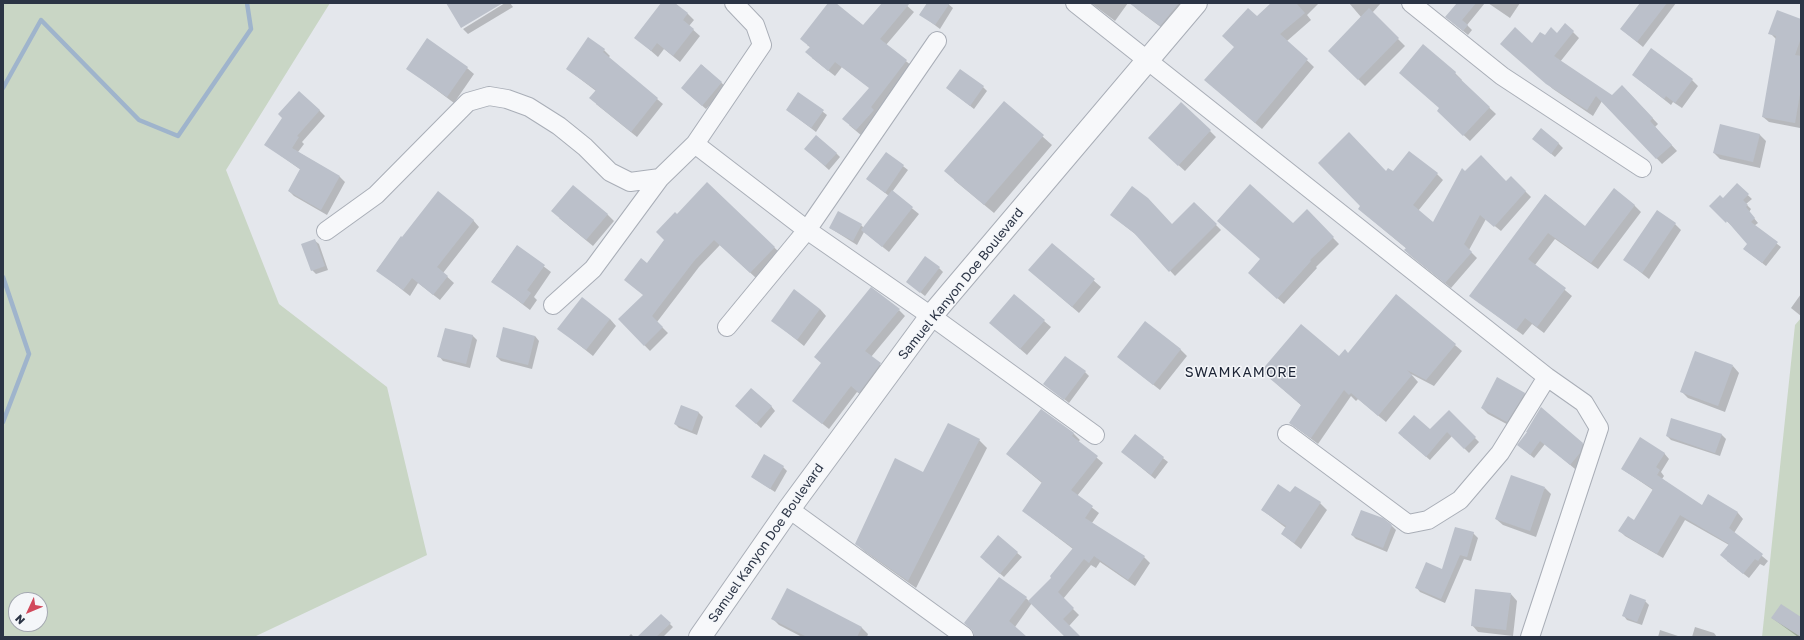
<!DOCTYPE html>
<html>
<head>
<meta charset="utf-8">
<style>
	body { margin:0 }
	#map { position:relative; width:1804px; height:640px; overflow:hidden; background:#e4e7ec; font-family:"Golos Text",sans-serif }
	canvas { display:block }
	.frame { position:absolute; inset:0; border:4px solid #2b3445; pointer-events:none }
	.north { position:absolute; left:8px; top:592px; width:40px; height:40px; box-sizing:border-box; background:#f4f6f9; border:1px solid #a4a8b1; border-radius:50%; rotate:226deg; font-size:11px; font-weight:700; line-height:16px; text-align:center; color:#2b3445 }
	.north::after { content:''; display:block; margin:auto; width:14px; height:18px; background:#d1495b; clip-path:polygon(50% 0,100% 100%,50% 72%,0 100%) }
</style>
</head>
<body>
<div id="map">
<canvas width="1804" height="640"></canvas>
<div class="frame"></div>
<div class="north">N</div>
</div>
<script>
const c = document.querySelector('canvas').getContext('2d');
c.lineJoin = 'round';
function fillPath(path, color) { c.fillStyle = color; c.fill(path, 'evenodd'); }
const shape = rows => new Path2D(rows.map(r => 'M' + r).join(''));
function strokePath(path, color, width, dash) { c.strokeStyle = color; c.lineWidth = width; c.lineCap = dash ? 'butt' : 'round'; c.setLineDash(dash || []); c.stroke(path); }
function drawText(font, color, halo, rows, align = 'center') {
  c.font = font + ' "Golos Text",sans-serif'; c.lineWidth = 3; c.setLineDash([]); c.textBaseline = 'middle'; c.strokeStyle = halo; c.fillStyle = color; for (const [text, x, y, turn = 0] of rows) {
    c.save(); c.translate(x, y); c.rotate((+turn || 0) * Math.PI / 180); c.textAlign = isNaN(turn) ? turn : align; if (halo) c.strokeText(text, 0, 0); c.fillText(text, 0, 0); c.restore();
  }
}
fillPath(shape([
	[3,3,330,3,226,170,279,304,387,387,427,555,254,637,3,637],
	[16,600,40,600,40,624,16,624],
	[1801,318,1801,637,1762,637,1795,325]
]), '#c9d6c5');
fillPath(shape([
	[505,3,510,3,513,7,468,34,463,29],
	[663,3,674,3,688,14,694,20,689,26,700,36,680,62,664,49,658,57,636,38],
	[830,3,834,3,864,26,883,3,904,3,914,12,886,45,912,66,862,136,849,125,870,88,842,67,835,76,812,58,810,47,807,45],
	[928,3,947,3,953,8,940,29,920,14],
	[1091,3,1128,3,1115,21],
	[1133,3,1189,3,1166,31,1138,10,1132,4],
	[1273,3,1319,3,1307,15,1311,20,1287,41,1314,67,1262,129,1212,86,1235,47,1257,17],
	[1349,3,1381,3,1372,13,1405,46,1365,86,1330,51,1361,17],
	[1458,3,1485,3,1467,25,1472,30,1468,35,1452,22],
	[1488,3,1520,3,1510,18],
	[1641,3,1676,3,1643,47,1621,29],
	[1801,20,1801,124,1800,128,1769,122,1763,117,1776,39,1770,33],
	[1573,32,1579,38,1560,62,1612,96,1628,92,1658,124,1655,127,1677,151,1662,164,1602,101,1593,116,1553,89,1501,44,1532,44,1545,37],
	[1423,46,1455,73,1462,80,1461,81,1496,114,1470,141,1444,117,1440,108,1400,73],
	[604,50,610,56,608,58,663,104,637,137,596,104,596,91,567,69],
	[702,65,726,87,706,109,686,92],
	[407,68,467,68,474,74,454,103],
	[1633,75,1692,80,1698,86,1682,108,1673,102,1671,105],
	[983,87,987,91,974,109,947,88],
	[799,93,827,115,816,132,787,110],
	[1004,102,1052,145,994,213,954,180],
	[319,110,325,116,302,142,304,144,298,152,340,177,345,182,327,215,294,196,289,191,301,170,266,145],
	[1721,125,1760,135,1766,141,1760,168,1720,159,1714,153],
	[1210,131,1216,137,1185,171,1155,144],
	[1533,139,1558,143,1563,148,1555,157],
	[810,153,836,153,840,157,829,170],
	[886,153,908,170,892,192,919,214,889,252,864,232,857,245,830,228,861,225,864,228,889,196,867,179],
	[1386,172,1437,174,1443,180,1418,211,1434,223,1465,173,1506,182,1511,177,1531,197,1501,231,1486,219,1469,250,1477,258,1451,288,1411,256,1405,250,1407,249,1365,214],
	[707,183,780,253,756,278,720,245,699,267,657,322,668,333,650,351,619,319,644,295,625,280,647,264],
	[1737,185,1752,199,1746,204,1751,209,1749,212,1758,223,1754,226,1781,247,1766,266,1748,252,1748,244,1731,225,1710,206,1723,200],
	[1546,195,1585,227,1634,205,1641,212,1598,269,1555,239,1535,265,1572,296,1544,333,1532,324,1523,335,1470,296],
	[1194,203,1221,230,1175,276,1139,237,1111,215,1172,225],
	[1307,211,1339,244,1316,267,1317,268,1284,304,1256,279,1261,260],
	[607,214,614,221,593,246,559,218],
	[473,220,479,227,443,273,454,283,440,300,418,283,410,296,377,270,402,238],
	[1675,224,1681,230,1649,279,1625,260],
	[314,240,319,244,328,270,316,274,312,270],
	[1052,244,1101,287,1079,313,1036,276],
	[517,246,551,272,534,297,537,300,530,310,492,281],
	[939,268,943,272,925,296,907,282],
	[1801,294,1801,316,1791,308],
	[1014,295,1051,327,1027,355,997,329],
	[1397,296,1462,351,1434,386,1411,374,1418,382,1386,422,1358,399,1356,401,1351,396,1318,444,1290,423,1302,406,1262,371,1339,358,1349,354],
	[820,309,826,316,804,346,772,320],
	[899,310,905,316,871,357,886,370,866,398,857,392,829,429,794,401],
	[610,319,616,326,593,356,559,329],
	[446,329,473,336,477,340,470,368,443,361,439,356],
	[535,336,539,341,532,369,501,361,497,357],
	[1180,349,1187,356,1160,390,1118,357],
	[1733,366,1739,373,1725,412,1688,398,1681,391],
	[1085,372,1089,376,1069,403,1045,384],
	[1524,393,1531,400,1514,428,1488,414,1482,408],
	[681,406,699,413,703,417,697,435,679,428,675,424],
	[771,406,775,411,761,428,741,410],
	[1541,408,1587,448,1584,458,1575,469,1545,444,1534,458,1523,449,1528,433],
	[1041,410,1074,434,1080,440,1078,442,1103,463,1077,496,1099,513,1092,523,1144,557,1150,563,1135,586,1100,562,1096,568,1091,565,1063,599,1079,615,1069,626,1080,637,1063,637,1064,635,1032,603,1015,627,1026,637,975,637,1026,598,1029,601,1052,578,1073,549,1023,511,1042,483,1007,454],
	[1449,412,1479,442,1469,453,1452,436,1430,460,1403,437,1430,431],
	[1722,435,1726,439,1720,456,1671,440,1667,436],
	[1135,436,1168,462,1155,479,1127,456],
	[979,440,987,448,916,588,864,551,856,543,924,473],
	[1664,453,1669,459,1661,472,1664,476,1662,479,1702,506,1709,496,1738,513,1743,519,1734,533,1768,561,1764,566,1760,564,1749,578,1727,561,1729,545,1685,520,1663,558,1625,536,1620,531,1635,521,1653,490,1622,469],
	[783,467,787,471,775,492,752,477],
	[1545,488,1551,494,1536,537,1503,525,1496,519],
	[1290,494,1320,503,1327,510,1301,549,1282,534,1286,528,1262,510],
	[1392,526,1396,530,1387,552,1356,539,1352,535],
	[1473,533,1478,538,1471,561,1464,559,1445,603,1420,592,1416,587,1443,570],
	[998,537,1022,557,1004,577,985,561],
	[787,590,862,628,868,634,867,637,802,637,779,625,773,619],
	[1511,594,1517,601,1513,636,1478,632,1472,625],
	[1645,601,1649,605,1642,625,1627,620,1623,615],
	[661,615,673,627,663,637,639,637],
	[1772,618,1801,618,1801,637,1798,637],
	[1695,627,1714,633,1717,637,1692,637],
	[1660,630,1681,637,1658,637],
	[631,634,634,637,628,637]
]), '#0003');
strokePath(shape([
	[3,88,41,20,139,120,178,136,251,29,247,3],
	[3,277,29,354,3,422]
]), '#9fb4cc', 4.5);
fillPath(shape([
	[446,3,503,3,461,28],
	[661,3,675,3,688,13,683,20,694,29,673,56,657,43,651,51,634,38],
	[828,3,836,3,863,25,882,3,910,3,880,39,907,60,871,107,874,110,856,130,842,119,869,88,835,62,828,71,805,52,810,47,800,39],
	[927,3,950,3,935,25,919,15],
	[1129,3,1179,3,1160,26],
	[1271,3,1296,3,1305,13,1280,34,1308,59,1255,123,1204,80,1234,47,1222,36,1248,8,1257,16],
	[1457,3,1476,3,1462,20,1468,25,1463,31,1445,17],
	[1640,3,1667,3,1637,42,1620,29],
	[1369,8,1399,38,1358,80,1328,51],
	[1777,10,1801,19,1801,38,1795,55,1801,56,1801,88,1795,123,1762,117,1776,36,1768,34],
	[1565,23,1574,31,1554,56,1612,95,1622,85,1653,118,1650,121,1672,145,1656,159,1596,96,1587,110,1546,84,1500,44,1515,27,1532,43,1540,32,1545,35,1551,27,1557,33],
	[588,37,605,49,603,52,658,98,631,132,589,98,596,90,566,69],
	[427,38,468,67,447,97,406,69],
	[1423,44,1456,72,1455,74,1490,107,1463,136,1437,111,1439,108,1399,73],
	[1651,48,1693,79,1675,103,1666,96,1664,99,1632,75],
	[701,64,722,82,702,106,681,88],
	[960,69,984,86,970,106,946,88],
	[299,91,320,110,297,136,299,137,292,148,340,176,321,210,288,191,300,169,264,145,282,118,278,114],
	[798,92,824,110,811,128,786,110],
	[1004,101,1044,135,984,205,944,171],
	[1181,102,1211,130,1178,166,1148,138],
	[1720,124,1760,134,1753,162,1713,153],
	[1541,128,1559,143,1551,154,1532,139],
	[1349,132,1386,171,1388,168,1393,171,1409,151,1438,173,1413,205,1433,222,1462,168,1465,171,1481,155,1506,181,1511,176,1526,191,1494,227,1480,215,1464,244,1472,252,1445,283,1404,250,1406,248,1358,209,1360,206,1318,163],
	[816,135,837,153,825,166,804,149],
	[886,152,904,165,885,193,866,179],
	[707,182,775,247,750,273,714,240,694,261,652,316,663,327,644,346,618,319,643,295,624,280,641,258,647,263,664,240,656,232,675,212,677,214],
	[1737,183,1749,194,1743,200,1748,205,1746,207,1755,218,1751,222,1778,242,1762,263,1743,249,1747,244,1727,221,1726,223,1709,206,1720,195,1723,198],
	[1250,184,1293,223,1307,209,1334,237,1310,260,1311,261,1277,299,1248,273,1260,259,1217,221],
	[573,185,608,214,586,240,551,211],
	[1132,186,1148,198,1172,224,1194,202,1217,224,1169,272,1134,233,1110,215],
	[1614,188,1635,205,1591,263,1548,233,1528,259,1566,288,1537,327,1525,318,1516,330,1469,296,1545,194,1585,226],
	[892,190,913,207,882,247,861,230],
	[438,191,474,220,437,267,448,276,433,295,412,278,403,290,376,271,401,236,402,237],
	[1657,210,1676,223,1642,273,1623,260],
	[838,211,862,224,853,241,829,228],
	[315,239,325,266,311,271,301,244],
	[1052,243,1095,279,1072,307,1028,270],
	[517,245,545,265,527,290,531,293,523,304,491,282],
	[925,256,940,267,920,293,906,282],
	[871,287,900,309,865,351,881,363,859,393,851,386,822,424,792,401,821,363,814,357],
	[794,289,820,309,797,340,771,321],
	[1014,294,1045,320,1020,349,989,323],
	[1396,294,1456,344,1426,380,1407,370,1412,375,1378,416,1351,393,1349,395,1344,390,1311,438,1289,423,1301,405,1261,371,1301,324,1339,356,1345,349,1348,353],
	[582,297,610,319,586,350,557,329],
	[1145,321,1181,349,1153,385,1117,357],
	[503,327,535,336,528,365,496,357],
	[445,328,473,335,466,364,437,357],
	[1695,351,1733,365,1718,406,1680,392],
	[1065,356,1086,371,1064,400,1043,384],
	[1497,377,1525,393,1507,422,1481,408],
	[751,388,772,406,756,424,735,406],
	[681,405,699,412,692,431,674,424],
	[1541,407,1583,443,1580,453,1570,465,1540,441,1530,455,1517,445,1527,432,1526,432],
	[1041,409,1074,433,1072,436,1098,456,1071,490,1093,506,1085,518,1145,556,1128,580,1094,556,1089,563,1084,559,1058,592,1074,608,1063,619,1081,637,1065,637,1028,601,1051,578,1050,576,1073,548,1022,511,1042,482,1006,454],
	[1449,410,1476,437,1464,449,1447,432,1426,457,1398,433,1414,415,1430,429],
	[1671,418,1722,434,1715,453,1666,436],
	[948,423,980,439,908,581,855,544,895,458,923,472],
	[1135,434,1164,457,1151,475,1121,452],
	[1640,437,1665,453,1656,467,1660,470,1657,475,1702,505,1708,494,1738,512,1729,528,1763,554,1758,561,1755,559,1743,574,1720,555,1729,544,1680,515,1657,554,1618,531,1628,516,1634,520,1653,489,1621,469],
	[764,454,784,466,770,489,751,477],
	[1511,475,1545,487,1530,531,1495,519],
	[1278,484,1290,492,1295,486,1321,502,1294,543,1281,534,1286,526,1261,510],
	[1361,510,1383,518,1392,525,1383,548,1351,535],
	[1455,527,1474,532,1467,557,1460,555,1441,599,1415,588,1426,562,1442,569],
	[998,535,1018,552,1000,574,980,557],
	[999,577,1027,597,1009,621,1027,637,974,637,973,631,964,623],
	[787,588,862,627,857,637,807,637,771,619],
	[1475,589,1511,593,1506,630,1471,626],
	[1630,594,1646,600,1637,622,1622,616],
	[1781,604,1801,617,1801,637,1771,618],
	[661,614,671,623,656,637,637,637]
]), '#bbc0ca');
const minor = shape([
	[1075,3,1547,377,1584,403,1599,428,1530,637],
	[1411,3,1502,76,1642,168],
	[695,144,807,230,931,316,1095,435],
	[326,231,376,195,468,102,489,96,507,99,529,107,559,126,585,147,610,172,630,182,660,178,695,144,762,45,755,25,734,3],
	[553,305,593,269,660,178],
	[727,327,807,230,937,41],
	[1287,434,1408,524,1428,520,1460,500,1500,453,1547,377],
	[789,509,964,636]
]);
const tertiary = shape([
	[700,637,789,509,931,316,1196,3]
]);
strokePath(minor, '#a9aeb7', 20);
strokePath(tertiary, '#a9aeb7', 24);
strokePath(minor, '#f7f8fa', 18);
strokePath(tertiary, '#f7f8fa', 22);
drawText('13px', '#2b3445', '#f4f6f9', [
	["Samuel Kanyon Doe Boulevard",961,284,-51],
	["Samuel Kanyon Doe Boulevard",766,543,-55]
]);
c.letterSpacing = '1px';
drawText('14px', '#1d2536', '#f4f6f9', [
	["SWAMKAMORE",1241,373]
]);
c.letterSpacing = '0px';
</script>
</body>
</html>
